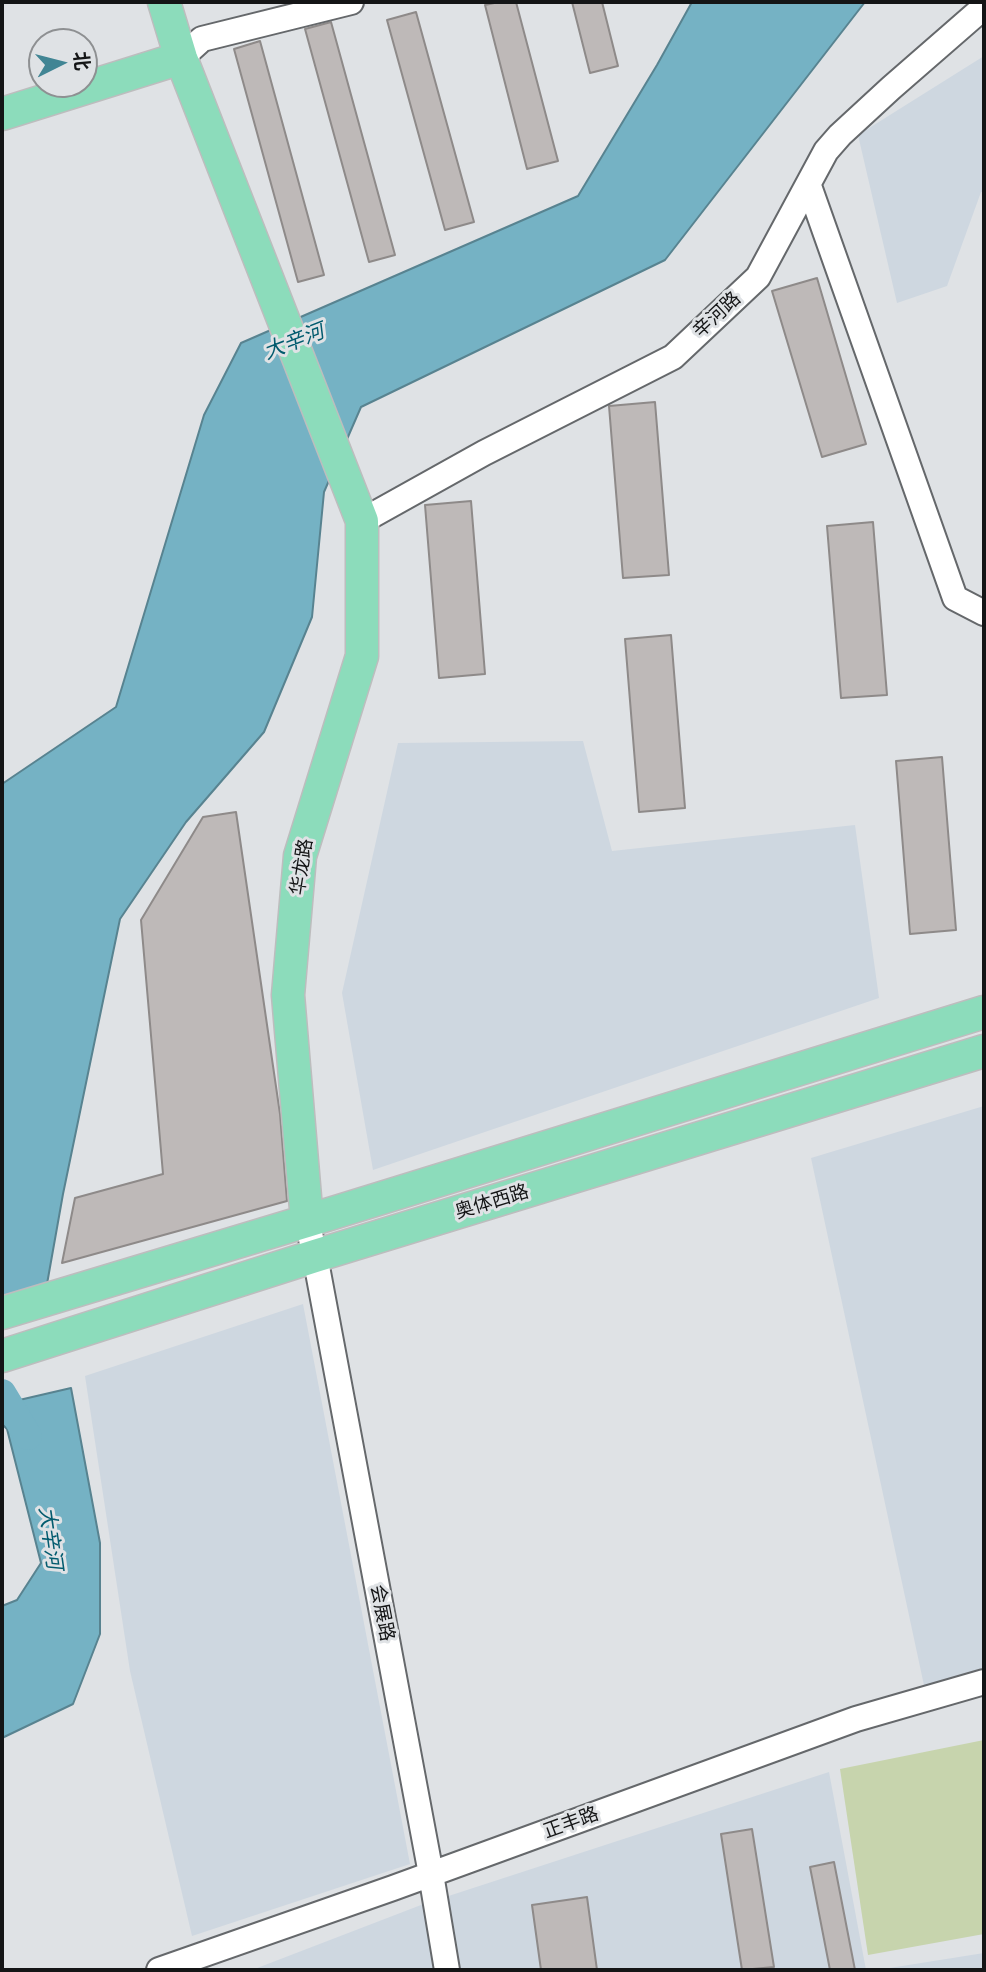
<!DOCTYPE html>
<html>
<head>
<meta charset="utf-8">
<style>
	body { margin:0 }
	#map { position:relative; width:986px; height:1972px; overflow:hidden; background:#dfe2e5; font-family:Quicksand,"Noto Sans SC",sans-serif }
	canvas { display:block }
	.frame { position:absolute; inset:0; border:4px solid #141516; pointer-events:none }
	.north { position:absolute; left:28px; top:28px; width:70px; height:70px; box-sizing:border-box; background:#dfe2e5; border:2px solid #8e9092; border-radius:50%; rotate:84deg; font-size:19px; font-weight:700; line-height:28px; text-align:center; color:#141516 }
	.north::after { content:''; display:block; margin:auto; width:24px; height:32px; background:#418594; clip-path:polygon(50% 0,100% 100%,50% 72%,0 100%) }
</style>
</head>
<body>
<div id="map">
<canvas width="986" height="1972"></canvas>
<div class="frame"></div>
<div class="north">北</div>
</div>
<script>
const c = document.querySelector('canvas').getContext('2d');
c.lineJoin = 'round';
function fillPath(path, color) { c.fillStyle = color; c.fill(path, 'evenodd'); }
const shape = rows => new Path2D(rows.map(r => 'M' + r).join(''));
function strokePath(path, color, width, dash) { c.strokeStyle = color; c.lineWidth = width; c.lineCap = dash ? 'butt' : 'round'; c.setLineDash(dash || []); c.stroke(path); }
function drawText(font, color, halo, rows, align = 'center') {
  c.font = font + ' Quicksand,"Noto Sans SC",sans-serif'; c.lineWidth = 6; c.setLineDash([]); c.textBaseline = 'middle'; c.strokeStyle = halo; c.fillStyle = color; for (const [text, x, y, turn = 0] of rows) {
    c.save(); c.translate(x, y); c.rotate((+turn || 0) * Math.PI / 180); c.textAlign = isNaN(turn) ? turn : align; if (halo) c.strokeText(text, 0, 0); c.fillText(text, 0, 0); c.restore();
  }
}
fillPath(shape([
	[984,56,984,192,981,192,947,286,897,303,858,135],
	[583,741,612,851,855,825,879,998,373,1170,342,993,398,743],
	[984,1106,984,1670,925,1690,811,1158],
	[303,1304,410,1864,192,1936,130,1671,85,1376],
	[829,1772,866,1970,252,1970,421,1905],
	[984,1953,984,1970,877,1970]
]), '#ced7e0');
fillPath(shape([
	[984,1740,984,1934,868,1955,840,1769]
]), '#c7d4ad');
const water = shape([
	[692,2,865,2,665,260,361,407,324,492,312,617,264,732,186,822,120,919,63,1194,47,1284,2,1298,2,784,116,707,204,415,241,343,578,196,657,65,692,2],
	[71,1388,100,1543,100,1634,73,1704,2,1738,2,1606,17,1600,41,1563,7,1429,2,1424,2,1404,71,1388]
]);
fillPath(water, '#75b2c4');
strokePath(water, '#588390', 2);
strokePath(shape([
	[2,1393,28,1436]
]), '#75b2c4', 28);
const building = shape([
	[499,2,516,2,558,161,527,169,485,5,499,2],
	[572,2,602,2,618,66,590,73,572,2],
	[416,12,474,222,445,230,387,20,416,12],
	[331,22,395,255,369,262,305,29,331,22],
	[260,41,324,275,298,282,234,49,260,41],
	[817,278,866,444,822,457,772,291,817,278],
	[655,402,669,575,623,578,609,406,655,402],
	[471,501,485,674,439,678,425,505,471,501],
	[873,522,887,695,841,698,827,526,873,522],
	[671,635,685,808,639,812,625,639,671,635],
	[942,757,956,930,910,934,896,761,942,757],
	[236,812,280,1114,287,1201,62,1263,75,1198,163,1174,141,920,203,817,236,812],
	[752,1829,774,1967,742,1970,721,1834,752,1829],
	[834,1862,855,1970,830,1970,810,1867,834,1862],
	[587,1897,597,1970,541,1970,532,1905,587,1897]
]);
fillPath(building, '#beb9b8');
strokePath(building, '#8e8a89', 2);
const minor = shape([
	[181,58,202,39,351,2],
	[809,186,955,598,984,613],
	[362,521,484,453,673,357,758,277,826,151,840,135,891,88,984,7],
	[307,1221,315,1256,431,1874,447,1970],
	[159,1970,393,1888,856,1719,984,1682]
]);
const major = shape([
	[164,2,181,58,362,521,362,656,300,856,288,995,307,1221],
	[2,114,181,58],
	[2,1313,307,1221,984,1012],
	[2,1356,315,1256,984,1051]
]);
strokePath(minor, '#65686b', 28);
strokePath(major, '#bdbdbe', 35);
strokePath(minor, '#fff', 24);
strokePath(major, '#8cdcbb', 32);
drawText('19px', '#141516', '#dfe2e5', [
	["辛河路",717,315,-43],
	["华龙路",302,867,-81],
	["奥体西路",492,1202,-17],
	["会展路",382,1613,79],
	["正丰路",571,1823,-20]
]);
drawText('italic 21px', '#025b6e', '#dfe2e5', [
	["大辛河",294,342,-21],
	["大辛河",50,1538,82]
]);
</script>
</body>
</html>
